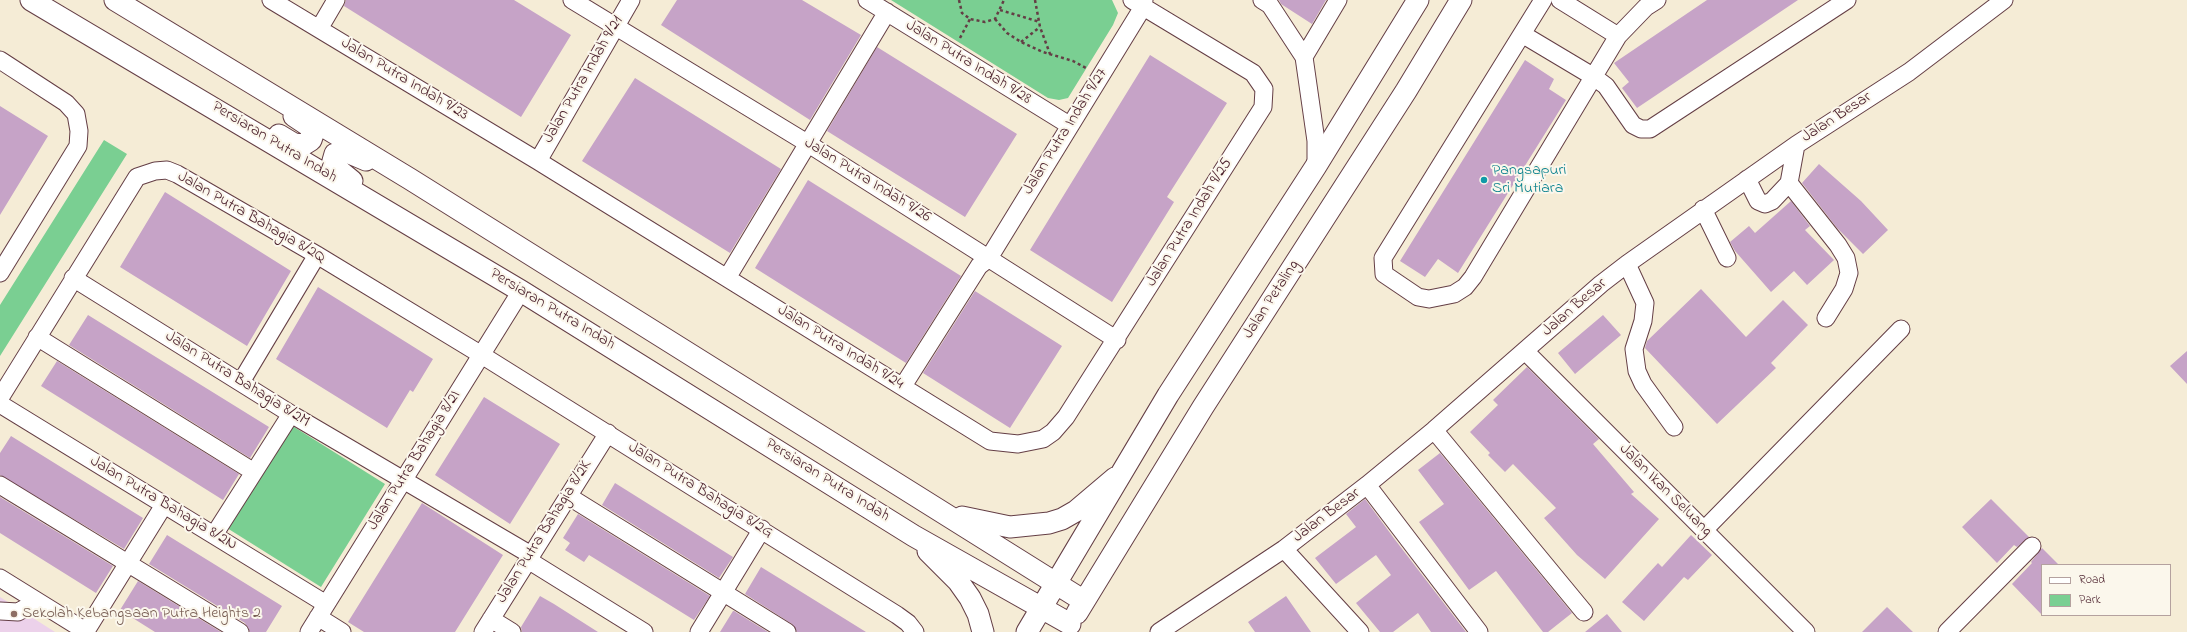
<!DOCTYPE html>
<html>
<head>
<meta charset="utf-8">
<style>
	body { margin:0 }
	#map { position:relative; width:2187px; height:632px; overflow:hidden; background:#f5ecd6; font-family:"Indie Flower",sans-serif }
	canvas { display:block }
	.legend { position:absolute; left:2041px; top:564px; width:130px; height:52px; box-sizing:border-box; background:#fbf7ec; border:1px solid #b4a19f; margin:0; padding:5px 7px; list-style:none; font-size:12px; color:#4a1f2b }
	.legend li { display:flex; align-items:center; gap:8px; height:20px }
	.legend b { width:20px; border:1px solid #b4a19f }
</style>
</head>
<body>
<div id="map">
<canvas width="2187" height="632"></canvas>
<ul class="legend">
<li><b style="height:5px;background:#fff"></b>Road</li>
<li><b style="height:11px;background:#7acf92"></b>Park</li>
</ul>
</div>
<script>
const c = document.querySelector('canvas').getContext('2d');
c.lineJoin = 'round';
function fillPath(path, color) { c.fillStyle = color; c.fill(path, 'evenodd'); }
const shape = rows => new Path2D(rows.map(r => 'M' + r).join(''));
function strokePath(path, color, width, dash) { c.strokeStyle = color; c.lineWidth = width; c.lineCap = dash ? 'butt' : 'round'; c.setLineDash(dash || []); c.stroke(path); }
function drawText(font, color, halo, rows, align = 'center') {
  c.font = font + ' "Indie Flower",sans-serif'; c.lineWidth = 4; c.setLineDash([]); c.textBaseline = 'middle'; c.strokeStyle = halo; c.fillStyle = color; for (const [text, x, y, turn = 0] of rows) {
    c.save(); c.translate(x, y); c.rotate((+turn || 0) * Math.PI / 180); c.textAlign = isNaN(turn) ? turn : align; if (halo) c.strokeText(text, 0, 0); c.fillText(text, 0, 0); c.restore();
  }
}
fillPath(shape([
	[0,597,55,632,0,632]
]), '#ecd1ea');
fillPath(shape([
	[891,0,1112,0,1118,13,1113,25,1068,98,1059,100,1048,98],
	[104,140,127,154,0,356,0,305],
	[291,425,385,484,321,587,227,528]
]), '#7acf92');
fillPath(shape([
	[346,0,514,0,571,35,521,117,344,6],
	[677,0,802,0,861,35,810,120,661,25],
	[1279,0,1326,0,1312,24,1281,4],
	[1707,0,1798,0,1637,108,1622,88,1629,82,1614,63],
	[877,47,1017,134,965,217,827,131],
	[1150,55,1227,103,1167,197,1174,202,1112,302,1030,250],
	[1525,60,1554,79,1549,89,1566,100,1458,273,1438,259,1425,277,1400,261],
	[635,78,781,169,730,253,582,161],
	[0,106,48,136,0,215],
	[1819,164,1861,201,1888,230,1863,254,1837,228,1802,183],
	[808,180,961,276,906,363,755,268],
	[165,192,291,271,247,346,120,267],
	[1791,201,1810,226,1805,230,1834,260,1807,285,1794,271,1771,292,1735,251,1730,242,1749,226,1755,233],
	[318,287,433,359,413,392,410,390,387,428,276,359],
	[1701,289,1746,337,1783,300,1808,325,1771,363,1776,368,1717,424,1645,348,1647,341],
	[975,291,1062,346,1010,428,923,373],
	[88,315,269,427,250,458,69,345],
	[1603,315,1621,335,1575,374,1558,353],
	[2187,351,2187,384,2170,366],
	[57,361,239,474,223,500,41,386],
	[1527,367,1599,439,1593,444,1634,492,1631,494,1659,519,1605,579,1577,555,1544,518,1556,508,1513,464,1505,472,1488,455,1490,453,1470,432,1498,405,1493,400],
	[484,397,560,444,510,524,435,475],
	[11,436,143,518,124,549,0,475,0,453],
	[1440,453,1572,613,1548,632,1543,632,1496,571,1469,590,1419,522,1444,504,1418,470],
	[615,483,733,557,719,578,602,505],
	[0,497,113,566,96,593,0,533],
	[1365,499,1396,541,1466,632,1431,632,1418,613,1393,632,1380,632,1356,603,1391,575,1376,555,1336,584,1315,558,1356,527,1346,514],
	[1991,499,2029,537,2017,547,2014,545,1997,563,1962,527],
	[422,503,503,555,455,632,364,632,348,622],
	[578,514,710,596,694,620,589,555,584,562,565,550,570,543,563,538],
	[167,535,282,606,266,632,250,632,245,623,149,564],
	[1691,535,1712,555,1688,580,1684,577,1644,621,1622,602,1658,563,1662,567],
	[2042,548,2059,565,2042,565,2042,615,2012,584,2032,563,2031,562],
	[761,567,787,583,866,632,797,632,792,624,745,594],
	[138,581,221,632,155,632,120,610],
	[540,596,554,604,598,632,522,632,521,627],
	[1286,596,1311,632,1255,632,1248,622],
	[1887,607,1913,632,1862,632],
	[733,611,734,611,768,632,720,632],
	[1607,614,1622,632,1585,632]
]), '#c6a3c7');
const minor = shape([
	[271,0,538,161,990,441,1018,444,1043,439,1053,432,1066,417,1263,107,1264,89,1253,73,1132,0],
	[572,0,807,143,1117,340],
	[867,0,1069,125],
	[1262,0,1270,5,1304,57],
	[1543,0,1383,258,1384,274,1418,297,1429,299,1454,294,1465,287,1473,277,1618,36,1646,7,1657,0],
	[1560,0,1618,36],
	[319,29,336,0],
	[1522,34,1594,77,1606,86,1633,125,1641,129,1650,129,1847,0],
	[0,60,66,103,76,114,79,131,78,146,0,273],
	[1796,145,1789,183,1838,245,1846,258,1849,273,1844,289,1826,318],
	[538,161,631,0],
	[1316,166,1316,141,1304,57,1338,0],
	[1747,179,1758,201,1765,204,1772,201,1789,183],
	[1703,209,1727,258],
	[1627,264,1645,303,1643,321,1634,349,1637,371,1643,384,1674,427],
	[73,278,291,414,531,555],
	[727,278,887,12],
	[37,337,254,472],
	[1525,351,1806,632],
	[241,382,317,255],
	[903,386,979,266,989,258,1143,7,1144,0],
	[0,398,137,177,155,171,167,170,177,174,317,255,480,354,897,615,908,623,915,632],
	[0,404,326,604],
	[1434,430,1584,612],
	[0,485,240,632],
	[1367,485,1479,632],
	[568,496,787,632],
	[1704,530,1901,329],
	[214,535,291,414],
	[1284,549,1360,632],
	[528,560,644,632],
	[0,578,87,632],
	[0,611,18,612,27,607,32,598],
	[318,617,342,632],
	[491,619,512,632],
	[86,631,164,505],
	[309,632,521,291],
	[483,632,608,433],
	[699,632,762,529],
	[1159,632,1284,549,1367,485,1434,430,1601,284,1627,264,1796,145,1909,72,2004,0],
	[1947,632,2032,546]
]);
const major = shape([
	[31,0,521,291,914,536,1070,624],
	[115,0,410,179,1084,601],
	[279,135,294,144,303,145,311,140,313,134,309,126,294,116],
	[352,181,335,167,333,161,335,154,345,151,366,160],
	[962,517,1010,527,1049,523,1062,519,1076,511,1115,478],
	[928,551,958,581,970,598,978,614,983,632],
	[1077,613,1203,407,1406,91,1461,0],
	[1027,632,1168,395,1316,166,1418,0]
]);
strokePath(minor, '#643e45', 19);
strokePath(major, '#643e45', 23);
strokePath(shape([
	[959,0,962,13,970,19,985,22,995,19,1004,0],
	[1035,0,1040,27,1050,54],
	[1000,10,1040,22],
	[995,19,1007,33,1021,42,1043,52,1073,61,1086,68],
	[960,38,970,19],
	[1021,42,1040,27]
]), '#643e45', 2.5, [3, 3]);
strokePath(minor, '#fff', 17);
strokePath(major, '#fff', 21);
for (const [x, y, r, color] of [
	[1484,180,4,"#0f9aa8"],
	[14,614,4,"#8d6e63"]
]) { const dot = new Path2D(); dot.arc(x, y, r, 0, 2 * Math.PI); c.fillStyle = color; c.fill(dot); strokePath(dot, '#fbf7ec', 1.5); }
drawText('16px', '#4a1f2b', '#fbf7ec', [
	["Jalan Putra Indah 9/28",968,63,32],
	["Jalan Putra Indah 9/23",404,80,31],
	["Jalan Putra Indah 9/21",584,80,-60],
	["Jalan Besar",1837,118,-33],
	["Jalan Putra Indah 9/27",1066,132,-58],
	["Persiaran Putra Indah",274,143,31],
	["Jalan Putra Indah 9/26",867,181,32],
	["Jalan Putra Bahagia 8/2Q",251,218,30],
	["Jalan Putra Indah 9/25",1190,223,-58],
	["Jalan Petaling",1272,300,-57],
	["Jalan Besar",1575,308,-41],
	["Persiaran Putra Indah",552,310,31],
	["Jalan Putra Indah 9/24",840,348,32],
	["Jalan Putra Bahagia 8/2M",237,380,32],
	["Jalan Putra Bahagia 8/2I",415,461,-58],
	["Persiaran Putra Indah",827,481,32],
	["Jalan Putra Bahagia 8/2G",700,491,32],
	["Jalan Ikan Seluang",1665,491,45],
	["Jalan Putra Bahagia 8/2N",163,504,31],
	["Jalan Besar",1327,516,-37],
	["Jalan Putra Bahagia 8/2K",545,532,-58]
]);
drawText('16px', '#0d838f', '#fbf7ec', [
	["Pangsapuri",1492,171],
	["Sri Mutiara",1492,189]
], 'left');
drawText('16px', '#785e54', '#fbf7ec', [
	["Sekolah Kebangsaan Putra Heights 2",22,614]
], 'left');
</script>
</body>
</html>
